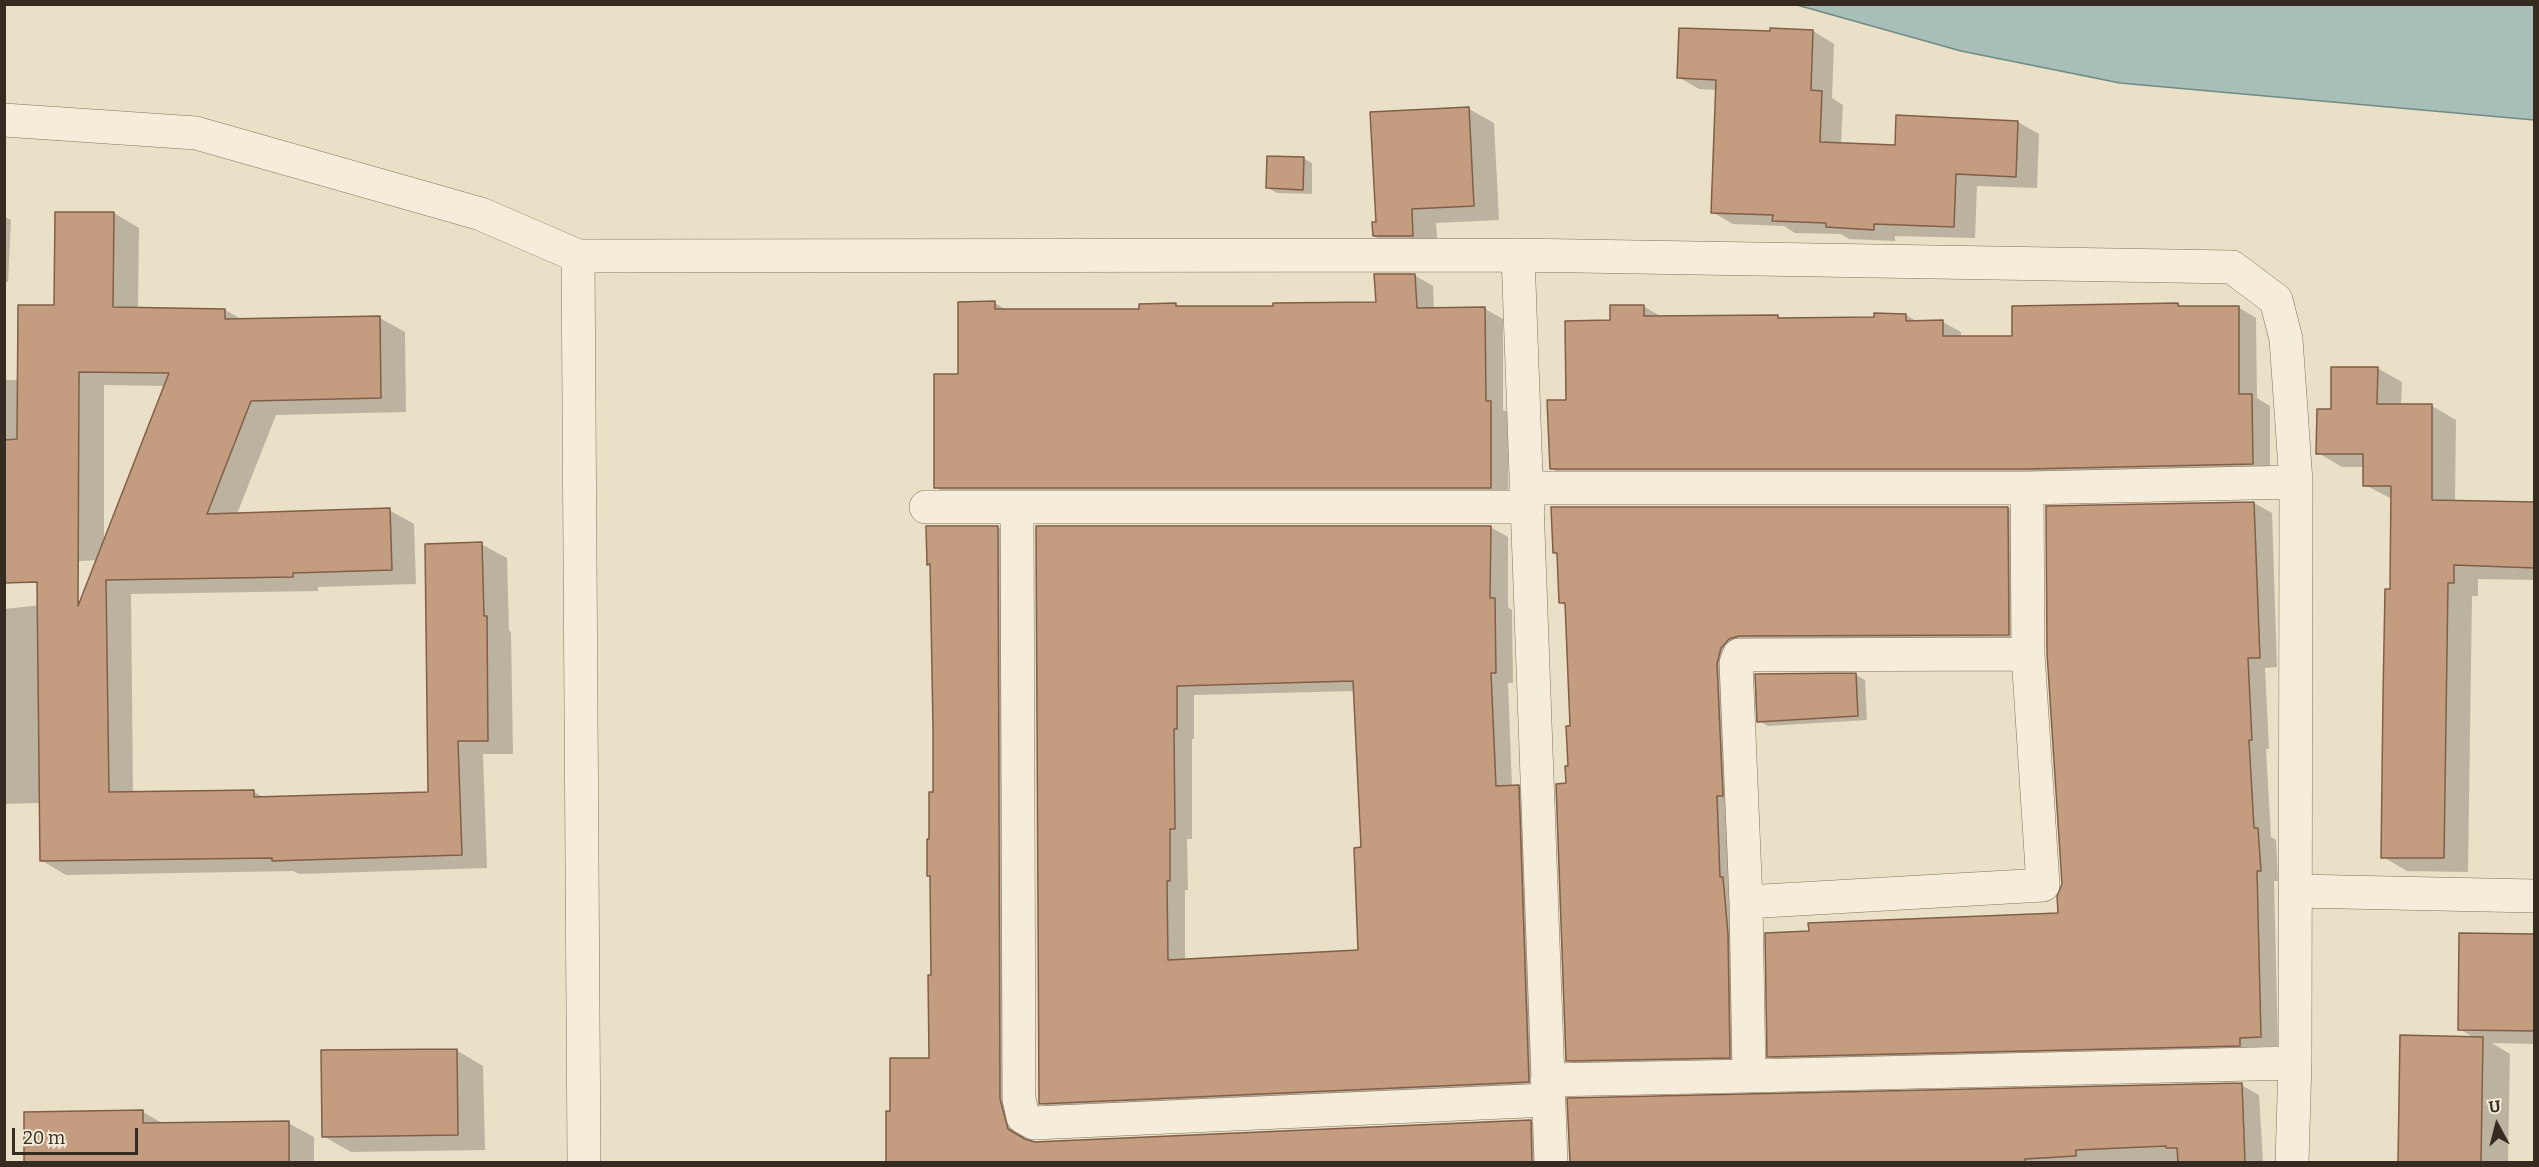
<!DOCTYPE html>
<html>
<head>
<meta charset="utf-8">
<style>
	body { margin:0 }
	#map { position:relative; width:2539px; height:1167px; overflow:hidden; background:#eae0c7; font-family:Bitter,serif }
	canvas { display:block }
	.frame { position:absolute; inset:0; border:6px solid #352b20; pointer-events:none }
	.north { position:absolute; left:2467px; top:1095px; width:60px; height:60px; -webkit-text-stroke:4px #f2ead6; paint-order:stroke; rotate:353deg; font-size:16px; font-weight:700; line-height:24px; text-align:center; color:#352b20 }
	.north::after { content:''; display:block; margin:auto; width:21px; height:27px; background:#352b20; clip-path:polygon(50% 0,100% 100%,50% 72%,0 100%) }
	.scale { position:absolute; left:12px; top:1128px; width:126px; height:27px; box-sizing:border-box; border:3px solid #352b20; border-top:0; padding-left:8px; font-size:18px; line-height:21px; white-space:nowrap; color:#352b20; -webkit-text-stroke:4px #f2ead6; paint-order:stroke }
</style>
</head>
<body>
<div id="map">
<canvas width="2539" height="1167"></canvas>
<div class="frame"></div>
<div class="north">U</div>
<div class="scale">20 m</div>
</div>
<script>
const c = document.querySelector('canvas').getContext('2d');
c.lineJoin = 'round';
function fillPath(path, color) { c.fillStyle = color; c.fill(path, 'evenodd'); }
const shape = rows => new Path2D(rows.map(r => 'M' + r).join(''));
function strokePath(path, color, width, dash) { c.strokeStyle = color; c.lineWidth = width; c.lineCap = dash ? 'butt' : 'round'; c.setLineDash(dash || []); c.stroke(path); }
const water = shape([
	[1797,5,2534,5,2534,120,2120,83,1961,51,1797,5]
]);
fillPath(water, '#a8beb8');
strokePath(water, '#6f8b85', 1.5);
fillPath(shape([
	[1813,31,1834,44,1832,98,1843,105,1841,144,1896,146,2018,122,2039,134,2037,188,1977,186,1975,238,1895,236,1895,241,1849,239,1841,234,1795,233,1784,226,1733,224,1712,212,1717,90,1699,89,1678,77,1772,33],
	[1469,109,1494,123,1499,220,1436,223,1438,250,1399,250,1374,236,1378,223],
	[1303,158,1312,163,1312,194,1277,193,1268,188],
	[114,213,139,228,138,308,225,310,243,320,380,318,405,332,406,412,276,415,237,514,389,510,414,524,416,584,318,587,318,591,131,594,133,794,254,792,265,798,430,793,481,544,507,558,509,630,511,632,513,754,483,754,487,868,299,874,293,871,66,875,41,860,40,803,4,804,4,609,78,601,81,603,98,560,4,566,4,380,17,380,19,306,55,307],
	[104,385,166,386,104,546],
	[4,216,11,220,8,282,4,282],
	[1414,275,1433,286,1434,309,1485,309,1503,319,1503,410,1509,413,1508,498,953,498,935,487,960,376,995,303,1008,311,1141,310,1176,305,1181,308,1275,307,1377,303],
	[2177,305,2182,307,2238,307,2256,318,2257,398,2270,406,2270,474,1569,479,1551,468,1567,402,1612,322,1643,306,1662,317,1876,319,1906,315,1918,322,1943,322,1961,332,1961,337,2013,337],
	[2377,368,2402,382,2401,405,2432,406,2456,420,2455,502,2534,504,2534,580,2478,579,2478,596,2472,596,2468,872,2407,871,2383,857,2392,591,2392,499,2365,485,2365,467,2342,467,2318,453,2332,411],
	[2254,503,2272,513,2277,667,2265,668,2269,749,2266,749,2271,837,2276,840,2278,881,2274,881,2278,1046,2257,1047,2257,1055,1787,1066,1769,1056,2060,915],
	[2008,508,2025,518,2025,644,1746,648,1746,1066,1584,1070,1568,1060,1569,767,1572,727,1567,606,1561,603,1559,555,1555,552],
	[998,527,1016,537,1017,1110,1025,1140,1035,1143,1530,1121,1548,1131,1549,1162,887,1162,892,1113,931,1060,933,976,930,840,934,793,932,566,928,564],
	[1037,527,1490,527,1508,537,1508,607,1512,610,1513,683,1508,683,1512,787,1518,786,1536,797,1546,1092,1058,1113,1041,1103],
	[1355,691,1363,849,1359,951,1185,961,1185,890,1188,890,1187,839,1192,839,1192,739,1194,739,1194,695],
	[1856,675,1865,680,1867,720,1768,726,1759,721],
	[2534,935,2534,1044,2492,1043,2510,1054,2508,1162,2399,1162,2402,1036,2475,1038,2459,1029],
	[456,1050,483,1066,485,1150,351,1152,323,1136],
	[2241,1085,2259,1095,2263,1162,1571,1162,1569,1100],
	[143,1112,164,1124,288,1123,314,1137,314,1162,26,1162,25,1114]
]), '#0003');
const building = shape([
	[1679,28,1770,31,1770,28,1813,30,1811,90,1822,91,1820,142,1895,145,1896,115,2018,121,2016,177,1956,174,1954,227,1874,224,1874,230,1826,227,1826,223,1772,221,1773,215,1711,213,1716,80,1677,78,1679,28],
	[1469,107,1474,206,1412,209,1413,236,1373,236,1372,222,1376,222,1370,112,1469,107],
	[1267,156,1304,157,1303,190,1266,188,1267,156],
	[55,212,114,212,113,307,225,309,225,319,380,316,381,398,251,401,207,514,390,508,392,570,293,573,293,577,106,580,109,792,254,790,254,797,428,792,425,544,482,542,484,616,487,616,488,741,458,741,462,855,272,861,272,858,40,861,37,582,4,583,4,440,17,439,18,305,54,305,55,212],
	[79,372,169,373,78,606,79,372],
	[1374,274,1415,274,1417,308,1485,307,1486,401,1491,401,1491,488,934,488,934,374,958,374,958,302,995,301,995,309,1139,309,1139,304,1176,303,1176,306,1273,306,1273,303,1376,302,1374,274],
	[2178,303,2178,306,2239,306,2239,394,2252,394,2253,464,2027,469,1550,469,1547,400,1566,400,1565,321,1610,320,1610,305,1644,305,1644,316,1778,315,1778,318,1874,317,1874,313,1906,314,1906,321,1943,320,1943,336,2012,336,2012,306,2178,303],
	[2331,367,2378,367,2377,404,2432,404,2432,500,2535,502,2535,568,2454,565,2454,583,2448,583,2444,858,2381,858,2383,697,2385,589,2390,589,2391,486,2363,486,2363,454,2316,454,2317,409,2331,409,2331,367],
	[2254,502,2260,658,2248,658,2252,740,2249,740,2254,828,2258,828,2261,871,2257,871,2261,1037,2240,1038,2240,1046,1767,1057,1765,933,1809,931,1808,923,2058,913,2057,896,2062,884,2047,653,2046,506,2254,502],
	[1551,507,2008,507,2009,635,1739,636,1729,639,1721,648,1717,664,1723,796,1717,796,1720,877,1723,877,1728,934,1730,1058,1566,1061,1556,784,1566,783,1565,766,1568,766,1566,726,1570,726,1565,603,1559,603,1557,553,1553,553,1551,507],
	[926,526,998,526,1000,1099,1008,1129,1025,1139,1035,1142,1531,1120,1532,1162,886,1162,886,1111,890,1111,890,1058,929,1058,928,975,931,975,930,876,927,876,927,839,929,839,929,792,933,792,933,727,930,564,927,565,926,526],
	[1036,526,1491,526,1490,598,1495,598,1496,673,1491,673,1496,786,1519,785,1529,1082,1039,1104,1036,526],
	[1353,681,1361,847,1354,848,1358,950,1168,960,1167,881,1170,881,1170,829,1175,829,1174,729,1177,729,1177,686,1353,681],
	[1856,673,1858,716,1757,722,1755,674,1856,673],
	[2459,933,2535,934,2535,1031,2458,1030,2459,933],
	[2400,1035,2483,1037,2481,1162,2398,1162,2400,1035],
	[457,1049,458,1135,322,1137,321,1050,457,1049],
	[2242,1083,2245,1162,2178,1162,2177,1148,2166,1148,2166,1146,2076,1150,2076,1156,2025,1159,2025,1162,1570,1162,1567,1098,2242,1083],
	[143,1110,143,1123,289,1121,289,1162,24,1162,24,1112,143,1110]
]);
fillPath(building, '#c49d81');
strokePath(building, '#805e47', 1.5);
const minor = shape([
	[4,120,196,133,481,214,578,256],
	[1518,255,1551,1162],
	[1527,488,2027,488,2296,482],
	[926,507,1528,507],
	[1017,507,1019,1099,1023,1117,1034,1123,1548,1100],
	[2296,891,2534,896],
	[1746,902,2043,885,2028,654,2027,488],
	[1749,1076,2295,1063],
	[1547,1080,1749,1076,1746,902,1736,663,1739,655,2028,654],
	[584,1162,578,256,1518,255,2232,267,2276,300,2286,339,2296,482,2295,1063,2292,1162]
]);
strokePath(minor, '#83725e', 34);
strokePath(minor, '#f5edd9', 33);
</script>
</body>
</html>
